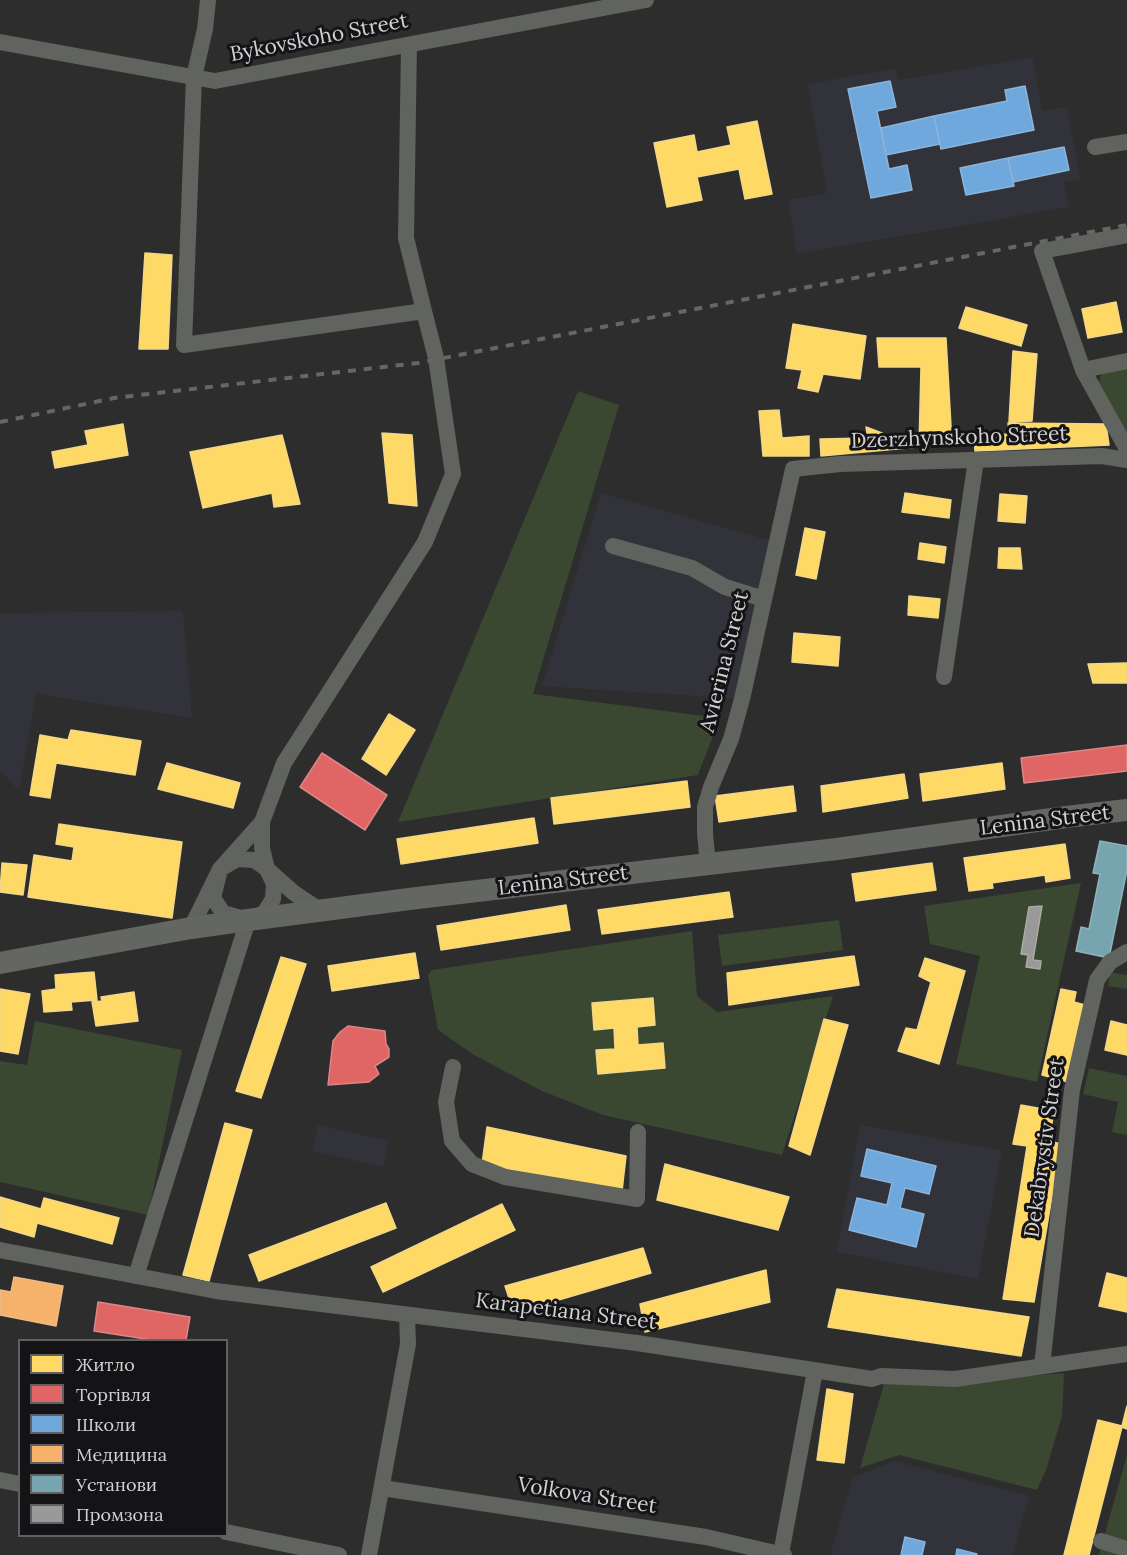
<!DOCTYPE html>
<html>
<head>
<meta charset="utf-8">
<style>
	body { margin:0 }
	#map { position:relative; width:1127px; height:1555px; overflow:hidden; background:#2d2d2e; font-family:Lora,serif }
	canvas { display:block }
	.legend { position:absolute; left:18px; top:1339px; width:210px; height:198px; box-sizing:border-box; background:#141416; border:2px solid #606062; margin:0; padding:8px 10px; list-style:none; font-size:18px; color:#d1d1d3 }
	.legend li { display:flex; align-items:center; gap:12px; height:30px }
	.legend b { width:30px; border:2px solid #606062 }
</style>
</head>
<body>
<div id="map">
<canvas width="1127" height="1555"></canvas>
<ul class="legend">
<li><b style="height:16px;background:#ffd966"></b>Житло</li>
<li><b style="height:16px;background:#e06666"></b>Торгівля</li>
<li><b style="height:16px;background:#6fa8dc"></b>Школи</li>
<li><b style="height:16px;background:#f6b26b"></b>Медицина</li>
<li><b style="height:16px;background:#76a5af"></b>Установи</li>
<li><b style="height:16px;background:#999"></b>Промзона</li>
</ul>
</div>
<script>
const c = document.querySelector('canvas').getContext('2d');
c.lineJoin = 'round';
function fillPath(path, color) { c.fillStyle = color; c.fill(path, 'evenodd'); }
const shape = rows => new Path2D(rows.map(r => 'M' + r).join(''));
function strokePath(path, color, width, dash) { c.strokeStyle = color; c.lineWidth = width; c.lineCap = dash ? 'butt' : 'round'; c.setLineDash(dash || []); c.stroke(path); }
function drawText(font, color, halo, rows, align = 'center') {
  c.font = font + ' Lora,serif'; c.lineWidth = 6; c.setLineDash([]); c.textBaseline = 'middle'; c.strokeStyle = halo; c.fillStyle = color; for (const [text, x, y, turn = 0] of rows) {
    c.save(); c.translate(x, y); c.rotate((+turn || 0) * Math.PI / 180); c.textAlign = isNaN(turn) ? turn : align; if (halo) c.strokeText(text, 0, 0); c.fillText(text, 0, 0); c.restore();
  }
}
fillPath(shape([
	[1033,57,1042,111,1067,107,1080,179,1064,182,1069,207,797,254,788,200,827,193,808,84,895,69,898,80],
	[601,493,775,542,742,699,542,686],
	[183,611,192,718,36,694,19,791,0,770,0,613],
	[318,1125,389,1141,383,1167,312,1151],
	[860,1125,1002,1150,978,1279,837,1252],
	[895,1461,1029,1496,1013,1555,830,1555,853,1477]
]), '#32323b');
fillPath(shape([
	[1127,366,1127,440,1098,383,1103,371],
	[578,391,619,405,533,694,720,718,698,775,398,822],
	[1081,883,1037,1082,956,1064,980,956,930,944,924,906],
	[839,920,843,950,722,966,718,935],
	[692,931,697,996,717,1012,833,996,782,1155,603,1115,542,1091,474,1055,438,1030,428,975,432,970],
	[1110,972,1127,975,1127,989,1108,986],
	[35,1021,182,1050,148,1215,0,1182,0,1061,27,1065],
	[1089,1068,1127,1076,1127,1135,1112,1132,1118,1102,1083,1094],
	[1064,1373,1062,1416,1046,1470,1037,1490,899,1455,860,1468,884,1384,981,1380],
	[1127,1455,1127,1555,1099,1555]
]), '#3a4731');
const homes = shape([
	[757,121,772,194,745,199,739,169,697,177,702,200,667,207,654,143,694,135,697,152,731,145,727,127,757,121],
	[145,253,172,255,168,349,139,349,145,253],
	[1116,302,1122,332,1088,338,1082,309,1116,302],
	[966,307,1027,325,1021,346,959,328,966,307],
	[793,324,866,336,860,379,823,374,818,392,798,388,802,370,786,368,793,324],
	[877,338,946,338,952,444,919,447,921,367,879,367,877,338],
	[1013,351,1037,354,1032,421,1009,422,1013,351],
	[779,410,782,438,809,436,809,456,763,456,759,411,779,410],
	[1008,423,1106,424,1109,445,975,451,974,436,1009,434,1008,423],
	[123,424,128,455,55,468,52,452,88,445,85,431,123,424],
	[866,427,919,447,821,456,820,439,868,438,866,427],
	[382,433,412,435,417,506,389,503,382,433],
	[282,435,300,504,274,507,272,493,203,508,190,452,282,435],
	[905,493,951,500,949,518,902,512,905,493],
	[1000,494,1027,496,1025,523,998,521,1000,494],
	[805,528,825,532,816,579,796,575,805,528],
	[920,543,946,547,944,563,918,559,920,543],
	[999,548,1020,548,1022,569,998,568,999,548],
	[909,596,940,599,938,618,908,615,909,596],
	[794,633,840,637,838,666,792,662,794,633],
	[1127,663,1127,683,1093,683,1088,664,1127,663],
	[389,714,415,730,386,775,362,759,389,714],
	[71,730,141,741,135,775,56,763,50,798,30,795,40,735,68,740,71,730],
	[167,763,240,783,233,808,158,789,167,763],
	[1002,763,1005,789,923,801,920,774,1002,763],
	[904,774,908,798,823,812,821,786,904,774],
	[687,781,690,807,554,824,551,798,687,781],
	[793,786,796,811,719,822,715,796,793,786],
	[534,818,538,843,401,864,397,839,534,818],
	[59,824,182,842,172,918,28,897,34,855,72,861,74,847,56,844,59,824],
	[1065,844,1070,878,1046,882,1045,875,992,883,993,888,969,891,964,858,1065,844],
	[2,863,27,865,23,895,0,892,2,863],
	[932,863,936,890,856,901,852,874,932,863],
	[729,892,733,917,602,934,598,910,729,892],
	[566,905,570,930,441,950,437,926,566,905],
	[415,953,419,978,332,991,328,966,415,953],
	[854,956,859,985,729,1005,727,973,854,956],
	[281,957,306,964,261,1098,236,1091,281,957],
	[925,958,965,971,939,1064,898,1051,906,1028,917,1030,931,982,919,976,925,958],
	[94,972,97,1000,71,1002,72,1010,44,1012,42,991,56,989,55,975,94,972],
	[0,989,30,994,18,1054,0,1051,0,989],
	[1061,989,1076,992,1074,1002,1085,1005,1068,1082,1042,1075,1061,989],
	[134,992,138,1021,96,1026,92,1002,102,1001,101,997,134,992],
	[653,998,655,1025,637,1027,638,1045,663,1043,665,1068,598,1074,596,1050,615,1049,614,1028,594,1030,592,1003,653,998],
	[824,1019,848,1025,810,1155,789,1146,824,1019],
	[1111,1021,1127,1025,1127,1055,1105,1050,1111,1021],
	[1021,1105,1054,1111,1049,1141,1061,1144,1034,1302,1003,1299,1027,1146,1013,1144,1021,1105],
	[225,1123,252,1130,209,1281,183,1275,225,1123],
	[487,1127,626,1156,622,1191,482,1164,487,1127],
	[665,1164,789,1197,778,1230,657,1200,665,1164],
	[0,1197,41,1209,44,1198,119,1218,112,1244,37,1223,34,1237,0,1227,0,1197],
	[386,1203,396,1228,259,1281,249,1255,386,1203],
	[502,1204,515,1230,383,1292,371,1267,502,1204],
	[643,1248,651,1273,514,1313,505,1286,643,1248],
	[766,1270,770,1302,645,1332,640,1304,766,1270],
	[1107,1273,1127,1278,1127,1312,1099,1306,1107,1273],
	[837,1289,1029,1317,1021,1356,828,1327,837,1289],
	[827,1389,853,1394,844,1463,817,1460,827,1389],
	[1127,1406,1127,1429,1122,1427,1089,1555,1064,1555,1098,1420,1122,1426,1127,1406]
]);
fillPath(homes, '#ffd966');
strokePath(homes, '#f1d787', 1.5);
const shops = shape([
	[1127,745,1127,771,1024,783,1021,758,1127,745],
	[322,753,387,795,365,830,300,787,322,753],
	[348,1026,385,1031,386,1044,389,1049,389,1057,375,1066,379,1074,369,1082,328,1085,333,1041,340,1032,348,1026],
	[98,1302,190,1317,186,1340,152,1340,94,1331,98,1302]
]);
fillPath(shops, '#e06666');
strokePath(shops, '#dc8687', 1.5);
const schools = shape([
	[890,81,896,107,877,111,889,169,907,165,912,190,871,198,848,89,890,81],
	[1025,86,1034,130,941,149,934,116,1007,101,1005,90,1025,86],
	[934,116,940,144,886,155,881,128,934,116],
	[1064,147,1069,170,1013,182,1008,158,1064,147],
	[1008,158,1014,186,966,195,960,168,1008,158],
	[867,1149,936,1166,929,1194,905,1188,900,1208,924,1214,916,1247,849,1230,857,1198,887,1205,892,1183,861,1176,867,1149],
	[905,1537,925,1542,922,1555,901,1555,905,1537],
	[957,1549,977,1554,976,1555,956,1555,957,1549]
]);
fillPath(schools, '#6fa8dc');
strokePath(schools, '#8cb4d9', 1.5);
const health = shape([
	[14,1277,63,1286,56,1326,0,1315,0,1290,11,1292,14,1277]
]);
fillPath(health, '#f6b26b');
strokePath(health, '#ebbb8a', 1.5);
const public = shape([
	[1100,841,1127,846,1127,870,1109,958,1076,951,1081,927,1089,929,1100,874,1093,873,1100,841]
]);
fillPath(public, '#76a5af');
strokePath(public, '#91b2ba', 1.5);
const industry = shape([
	[1042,906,1033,960,1041,961,1040,969,1026,967,1028,955,1021,954,1029,907,1042,906]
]);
fillPath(industry, '#999');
strokePath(industry, '#aaa', 1.5);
strokePath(shape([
	[0,42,215,81,646,0],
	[409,45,406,238,424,311],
	[1095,147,1127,142],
	[1127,361,1083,370,1127,449],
	[1083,370,1042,251,1127,235],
	[613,546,692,568,725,587,764,599],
	[944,677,976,460],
	[262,822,262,848,267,869,294,893,321,911],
	[237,859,254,860,267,869,274,884,273,899,264,913,248,920,223,913,213,898,220,869,237,859],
	[708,865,705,833,705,807,711,787,731,739,742,699,793,469,840,464,1102,456,1127,460],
	[191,928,220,869,262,822,284,763,425,542,453,474,436,358,424,311,184,345,194,77,205,29,208,0],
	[453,1067,446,1102,452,1141,472,1164,505,1177,637,1199,638,1132],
	[0,1250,216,1291,637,1343,872,1379,881,1376,955,1379,1127,1354],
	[136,1276,248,920],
	[1042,1366,1072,1090,1097,980,1110,962,1127,952],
	[0,1480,20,1484],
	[382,1488,706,1537,784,1555],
	[226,1532,339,1555],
	[1101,1541,1127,1549],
	[781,1554,815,1371],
	[369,1555,408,1344,407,1315]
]), '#60635e', 16);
strokePath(shape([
	[0,963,191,928,248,920,417,898,837,849,1066,817,1127,810]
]), '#636661', 22);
strokePath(shape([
	[0,422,114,398,418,363,1127,225]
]), '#646764', 4, [8, 8]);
drawText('21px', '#d1d1d3', '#141416', [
	["Bykovskoho Street",319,38,-11],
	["Dzerzhynskoho Street",959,438,-2],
	["Avierina Street",725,662,-76],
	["Lenina Street",1045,821,-7],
	["Lenina Street",563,881,-7],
	["Dekabrystiv Street",1045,1148,-82],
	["Karapetiana Street",566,1312,7],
	["Volkova Street",587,1496,9]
]);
</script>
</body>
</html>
